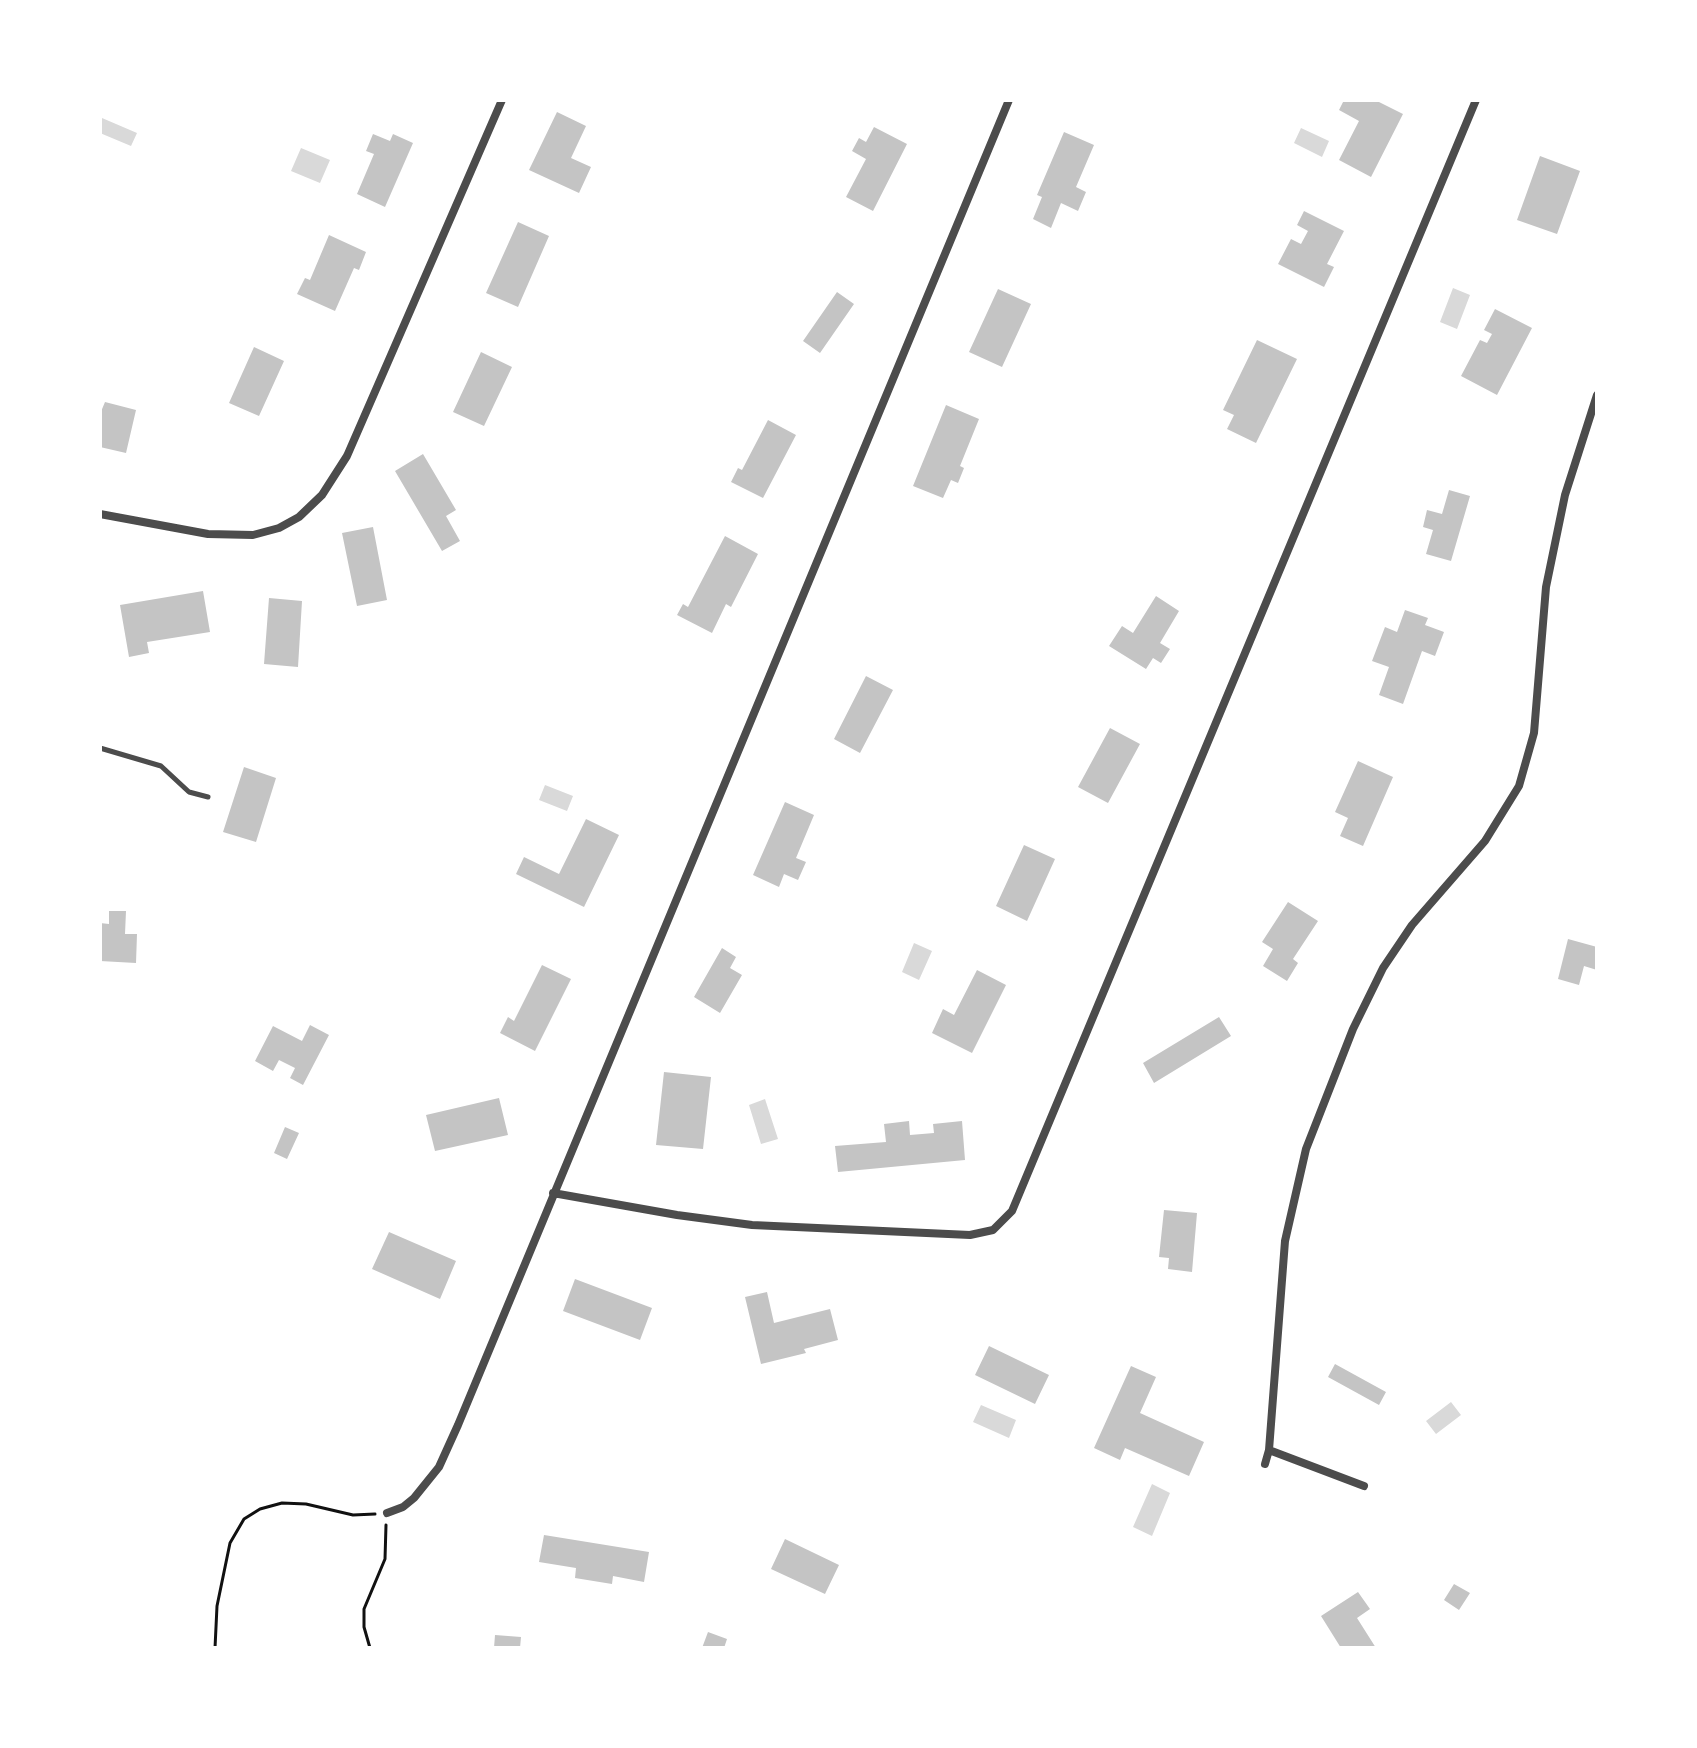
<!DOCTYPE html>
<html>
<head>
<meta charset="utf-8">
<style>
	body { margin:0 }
	#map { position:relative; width:1697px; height:1748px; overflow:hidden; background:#fff; font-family:Helvetica,sans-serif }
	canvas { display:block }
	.frame { position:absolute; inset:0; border:102px solid #fff; pointer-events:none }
</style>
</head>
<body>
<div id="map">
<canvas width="1697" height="1748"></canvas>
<div class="frame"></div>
</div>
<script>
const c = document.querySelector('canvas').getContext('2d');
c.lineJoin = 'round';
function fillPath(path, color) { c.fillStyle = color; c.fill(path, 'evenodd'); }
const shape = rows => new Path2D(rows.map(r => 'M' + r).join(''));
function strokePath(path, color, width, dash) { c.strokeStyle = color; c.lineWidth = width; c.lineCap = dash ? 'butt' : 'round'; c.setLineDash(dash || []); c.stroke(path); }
fillPath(shape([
	[102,118,137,133,131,146,100,133],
	[1301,128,1329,141,1322,157,1294,143],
	[301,148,330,160,320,183,291,171],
	[1453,288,1470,295,1457,329,1440,322],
	[545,785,573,796,567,811,539,800],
	[914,943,932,951,919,980,902,972],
	[765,1099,778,1139,761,1144,749,1105],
	[1451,1402,1461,1415,1436,1434,1426,1421],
	[981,1405,1016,1420,1009,1438,973,1422],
	[1152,1484,1170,1493,1152,1536,1133,1527]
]), '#d9d9d9');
fillPath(shape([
	[1344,100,1375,100,1403,114,1371,177,1339,160,1359,121,1339,110],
	[557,112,586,126,571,158,591,167,579,193,529,170],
	[874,127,907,144,873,211,846,197,866,159,852,151,859,138,866,142],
	[1064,132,1094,145,1076,187,1086,192,1078,211,1061,203,1051,228,1033,219,1042,197,1037,195],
	[373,134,390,141,393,134,413,143,385,207,357,194,374,154,366,151],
	[1540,156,1580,171,1557,234,1517,220],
	[1304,211,1344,231,1327,264,1334,267,1324,287,1278,264,1291,239,1301,244,1308,231,1297,225],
	[518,222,549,236,518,307,486,293],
	[329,235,366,252,359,270,354,268,335,311,297,294,305,278,310,280],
	[998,289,1031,304,1002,367,969,352],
	[837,292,854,304,820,353,803,341],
	[1495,309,1532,328,1497,395,1461,376,1480,340,1487,343,1492,334,1484,330],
	[1257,340,1297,359,1256,443,1227,429,1234,415,1223,410],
	[254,347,284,361,259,416,229,403],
	[481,352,512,367,484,426,453,412],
	[105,402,136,410,126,453,100,447,100,414],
	[946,405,979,419,960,466,964,468,958,483,951,480,943,498,913,486],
	[768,420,796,435,763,498,731,482,738,468,742,470],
	[423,454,456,510,446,516,460,541,442,551,395,471],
	[1449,490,1470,496,1451,561,1426,554,1433,530,1423,527,1427,510,1442,514],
	[373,527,387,600,357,606,342,533],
	[725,536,758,554,731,607,726,604,712,633,677,615,683,604,688,607],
	[203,591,210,632,147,642,149,653,129,657,120,605],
	[1156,596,1179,611,1160,643,1170,649,1161,663,1153,658,1146,669,1109,646,1122,626,1133,633],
	[269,598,302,601,298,667,264,664],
	[1405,610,1428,618,1425,625,1444,632,1435,656,1422,651,1403,704,1379,695,1389,667,1372,661,1385,627,1397,632],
	[866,676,893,690,860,753,834,739],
	[1110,728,1140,744,1108,803,1078,787],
	[1358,761,1393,777,1363,846,1340,836,1348,818,1335,812],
	[244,767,276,778,256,842,223,832],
	[785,802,814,815,796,858,806,862,798,880,784,874,779,887,753,875],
	[586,819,619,835,584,907,516,874,524,857,559,874],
	[1024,845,1055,859,1027,921,996,906],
	[1288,902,1318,921,1293,959,1298,963,1287,981,1263,966,1273,949,1262,942],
	[109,911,126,911,125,934,137,934,136,963,100,961,100,923,109,924],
	[1568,939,1597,947,1597,970,1584,966,1579,985,1558,979],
	[722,948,736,957,730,968,742,975,720,1013,694,997],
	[542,965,571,979,535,1051,500,1033,508,1017,514,1021],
	[977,970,1006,985,972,1053,932,1033,943,1009,954,1015],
	[1219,1017,1231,1036,1154,1083,1143,1063],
	[310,1025,329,1035,303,1085,290,1078,295,1068,279,1060,273,1071,255,1061,273,1026,302,1041],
	[664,1072,711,1077,703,1149,656,1145],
	[499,1098,508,1135,435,1151,426,1115],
	[909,1121,910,1135,934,1133,933,1124,962,1121,965,1160,838,1172,835,1146,886,1142,884,1124],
	[285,1127,299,1133,287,1159,274,1153],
	[1164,1210,1197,1213,1192,1272,1168,1269,1169,1258,1159,1257],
	[389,1232,456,1261,440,1299,372,1269],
	[575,1279,652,1308,640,1340,563,1311],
	[767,1292,774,1323,830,1309,838,1340,804,1349,806,1353,761,1364,745,1297],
	[989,1346,1049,1375,1035,1404,975,1375],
	[1335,1364,1386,1392,1379,1405,1328,1377],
	[1131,1366,1156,1377,1140,1413,1204,1442,1189,1476,1125,1448,1120,1460,1094,1448],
	[544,1535,649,1552,644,1582,613,1576,612,1584,575,1578,576,1568,539,1562],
	[785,1539,839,1565,825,1594,771,1569],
	[1454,1584,1470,1593,1459,1610,1444,1600],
	[1358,1592,1370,1609,1357,1618,1376,1648,1341,1648,1321,1616],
	[708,1632,727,1639,724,1648,702,1648],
	[495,1635,521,1637,520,1648,494,1648]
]), '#c4c4c4');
strokePath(shape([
	[215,1648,217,1606,230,1543,244,1519,260,1509,282,1503,306,1504,353,1515,375,1514],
	[370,1648,364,1627,364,1609,385,1559,386,1525]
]), '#111', 3);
strokePath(shape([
	[100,748,161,766,189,792,208,797]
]), '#4c4c4c', 5);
strokePath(shape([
	[100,514,208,534,253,535,279,528,299,517,322,495,347,456,502,100],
	[553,1193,677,1215,752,1225,970,1235,993,1230,1012,1211,1476,100],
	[1269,1450,1364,1486],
	[1265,1464,1269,1450,1285,1241,1306,1149,1353,1029,1383,968,1412,925,1485,841,1519,786,1534,733,1546,587,1565,495,1597,395],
	[387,1513,403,1507,414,1498,439,1467,458,1425,1009,100]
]), '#4c4c4c', 8);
</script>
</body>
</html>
